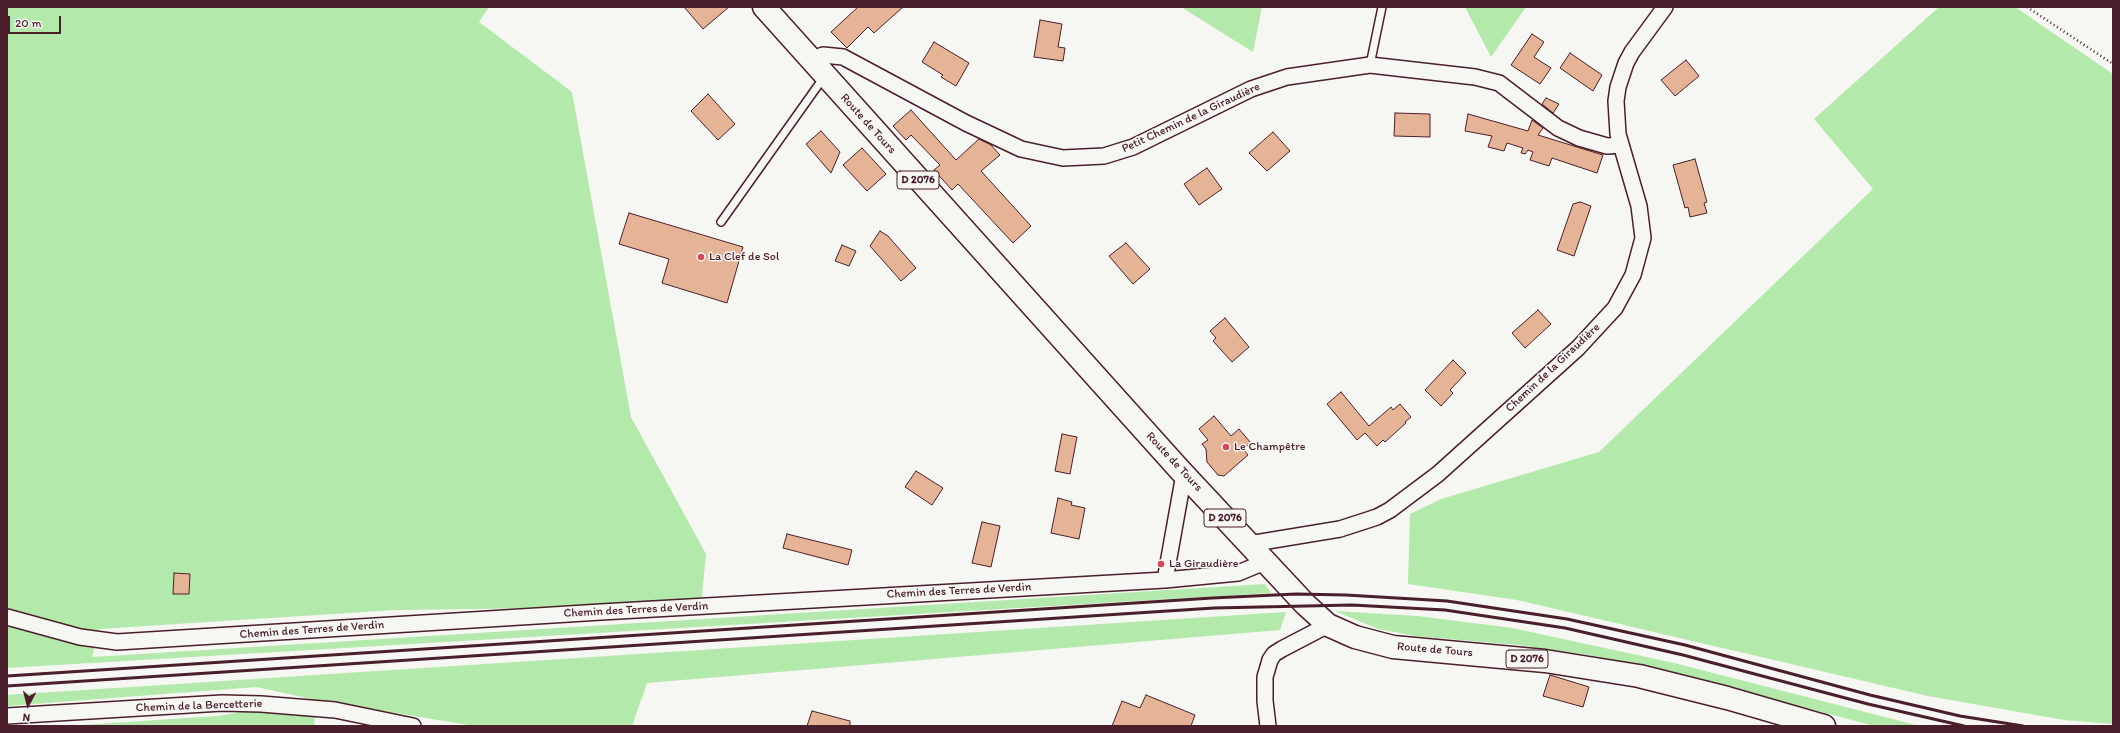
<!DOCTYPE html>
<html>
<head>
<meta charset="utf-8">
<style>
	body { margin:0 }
	#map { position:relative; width:2120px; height:733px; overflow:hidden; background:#f6f6f2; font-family:Itim,sans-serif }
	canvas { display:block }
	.frame { position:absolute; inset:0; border:8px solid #4a1f2b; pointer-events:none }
	.north { position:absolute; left:8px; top:685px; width:40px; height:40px; -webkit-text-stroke:3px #f6f6f2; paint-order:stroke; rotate:187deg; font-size:11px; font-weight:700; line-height:16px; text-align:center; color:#4a1f2b }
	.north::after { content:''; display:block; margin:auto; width:14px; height:18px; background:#4a1f2b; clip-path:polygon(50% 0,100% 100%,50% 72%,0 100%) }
	.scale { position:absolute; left:8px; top:16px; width:53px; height:18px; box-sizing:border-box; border:2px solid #4a1f2b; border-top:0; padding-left:5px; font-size:12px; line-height:14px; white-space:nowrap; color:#4a1f2b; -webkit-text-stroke:3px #f6f6f2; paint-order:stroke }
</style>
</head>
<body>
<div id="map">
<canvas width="2120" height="733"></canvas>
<div class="frame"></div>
<div class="north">N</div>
<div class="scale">20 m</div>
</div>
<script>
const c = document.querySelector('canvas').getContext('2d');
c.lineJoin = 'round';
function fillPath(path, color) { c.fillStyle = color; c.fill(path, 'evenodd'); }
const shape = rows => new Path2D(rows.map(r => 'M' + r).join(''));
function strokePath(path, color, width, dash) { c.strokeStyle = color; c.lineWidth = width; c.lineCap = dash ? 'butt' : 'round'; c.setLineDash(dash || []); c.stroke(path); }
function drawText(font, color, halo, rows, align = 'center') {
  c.font = font + ' Itim,sans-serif'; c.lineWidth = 3; c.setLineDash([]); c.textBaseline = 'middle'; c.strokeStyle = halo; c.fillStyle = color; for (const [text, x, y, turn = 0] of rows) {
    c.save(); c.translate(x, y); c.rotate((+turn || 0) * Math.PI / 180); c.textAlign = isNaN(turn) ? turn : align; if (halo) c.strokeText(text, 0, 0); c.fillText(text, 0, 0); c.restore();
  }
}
fillPath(shape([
	[7,7,489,7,479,22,572,92,631,417,706,554,701,606,395,610,99,629,92,657,1265,584,1271,593,7,668],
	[1181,7,1262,7,1253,52],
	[1465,7,1526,7,1491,57],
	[1939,7,2015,7,2113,74,2113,724,2064,720,1928,696,1517,600,1408,584,1410,514,1441,499,1599,452,1873,189,1814,119],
	[1335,611,1418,616,1512,628,1674,663,1920,726,1874,726,1762,696,1590,655,1518,645,1415,636,1378,629],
	[1286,612,1280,630,647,683,632,726,475,726,317,700,314,726,67,726,218,716,315,700,257,687,7,706,7,695]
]), '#b3e9ab');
const building = shape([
	[684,7,729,7,703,29,684,7],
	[858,7,903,7,874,33,868,27,847,48,831,32,858,7],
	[1040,20,1062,24,1058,47,1065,48,1063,61,1034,57,1040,20],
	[1532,34,1544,42,1534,57,1551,68,1540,84,1511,65,1532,34],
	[934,42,969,63,956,86,941,77,943,75,922,62,934,42],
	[1570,53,1602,75,1593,91,1560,68,1570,53],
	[1686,60,1699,76,1675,96,1661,80,1686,60],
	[708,94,735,124,718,140,691,111,708,94],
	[1546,98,1559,104,1553,113,1542,104,1546,98],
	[911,110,956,160,979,139,991,145,1000,155,981,171,1031,226,1013,243,958,184,952,190,934,170,940,165,911,135,906,140,893,126,911,110],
	[1395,113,1430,114,1430,137,1394,136,1395,113],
	[1468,114,1528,131,1532,120,1543,128,1538,135,1603,155,1597,173,1552,158,1549,166,1530,160,1533,152,1528,150,1525,154,1521,153,1523,148,1507,143,1504,151,1488,147,1492,136,1465,131,1468,114],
	[821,131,840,152,831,173,806,144,821,131],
	[1273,132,1290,151,1267,171,1249,153,1273,132],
	[862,148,886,174,867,191,843,165,862,148],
	[1695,159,1707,202,1704,203,1707,213,1690,217,1688,207,1685,208,1673,165,1695,159],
	[1207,168,1222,189,1199,205,1184,184,1207,168],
	[1580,202,1591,206,1574,256,1557,250,1573,204,1580,202],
	[629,213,743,247,727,303,662,283,669,259,619,244,629,213],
	[880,231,888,236,916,268,901,281,870,246,880,231],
	[1126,243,1150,269,1133,284,1109,256,1126,243],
	[842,245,856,251,849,266,835,261,842,245],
	[1538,310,1551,324,1525,348,1512,333,1538,310],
	[1225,318,1249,347,1232,362,1213,341,1216,338,1210,331,1225,318],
	[1453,360,1466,373,1450,390,1453,393,1441,406,1425,390,1453,360],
	[1341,392,1369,426,1391,407,1393,410,1400,404,1411,417,1405,422,1406,423,1385,442,1383,440,1377,446,1365,433,1357,440,1327,404,1341,392],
	[1214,416,1231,436,1239,429,1251,443,1243,449,1248,455,1224,476,1218,475,1207,462,1206,449,1202,444,1208,440,1199,429,1214,416],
	[1062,434,1077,437,1070,474,1055,471,1062,434],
	[916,471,943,488,932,505,905,487,916,471],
	[1058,498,1072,502,1071,505,1085,508,1079,539,1051,533,1058,498],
	[982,522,1000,526,991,567,972,563,982,522],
	[787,534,852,550,848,565,783,548,787,534],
	[174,573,190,574,189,594,173,594,174,573],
	[1550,675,1589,687,1583,707,1543,696,1550,675],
	[1146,695,1195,715,1191,726,1112,726,1122,701,1140,708,1146,695],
	[812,711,850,721,850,726,807,726,812,711]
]);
fillPath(building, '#e5b496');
strokePath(building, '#4a1f2b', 1);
const service = shape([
	[1370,65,1382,7],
	[721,222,824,77]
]);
const minor = shape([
	[811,60,823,55,843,57,966,123,1021,149,1063,158,1104,156,1133,147,1251,89,1287,77,1370,65,1475,77,1499,83,1558,128,1579,138,1607,146,1621,145],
	[1249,544,1340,529,1377,517,1390,510,1438,474,1578,348,1615,308,1633,275,1643,238,1639,206,1618,134,1616,101,1618,87,1626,63,1632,52,1665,7],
	[1165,580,1184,474],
	[7,617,80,637,117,642,601,612,1165,580,1238,573,1265,562],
	[7,716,222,703,261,704,335,710,413,726],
	[1268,726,1265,701,1265,677,1270,660,1274,654,1282,649,1328,625]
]);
const primary = shape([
	[764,7,1179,469,1305,604,1328,625,1355,637,1393,647,1545,661,1639,676,1727,698,1824,726]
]);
strokePath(service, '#4a1f2b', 10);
strokePath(minor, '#4a1f2b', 18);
strokePath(primary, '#4a1f2b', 25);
strokePath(shape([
	[2027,7,2113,64]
]), '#4a1f2b', 2.5, [1, 3]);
strokePath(service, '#f6f6f2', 7);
strokePath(minor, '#f6f6f2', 15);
strokePath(primary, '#f6f6f2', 22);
strokePath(shape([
	[7,676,1212,598,1296,594,1346,595,1447,601,1567,619,1685,645,1870,695,1960,716,2023,726],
	[7,686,1214,608,1352,605,1445,610,1565,628,1683,655,1868,704,1964,726]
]), '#4a1f2b', 3);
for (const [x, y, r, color] of [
	[701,257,4,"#d1495b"],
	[1226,447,4,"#d1495b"],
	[1161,564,4,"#d1495b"]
]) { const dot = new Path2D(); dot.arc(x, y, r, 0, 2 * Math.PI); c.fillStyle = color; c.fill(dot); strokePath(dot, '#f6f6f2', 1.5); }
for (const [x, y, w] of [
	[918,180,42],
	[1225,518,42],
	[1527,659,42]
]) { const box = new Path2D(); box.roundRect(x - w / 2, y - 9, w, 18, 3); c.fillStyle = '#f6f6f2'; c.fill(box); strokePath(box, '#4a1f2b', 1); }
drawText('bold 11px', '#4a1f2b', null, [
	["D 2076",918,180],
	["D 2076",1225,518],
	["D 2076",1527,659]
]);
drawText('12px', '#4a1f2b', '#f6f6f2', [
	["Petit Chemin de la Giraudière",1191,118,-25],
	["Route de Tours",868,124,48],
	["Chemin de la Giraudière",1553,368,-43],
	["Route de Tours",1174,462,47],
	["Chemin des Terres de Verdin",959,591,-3],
	["Chemin des Terres de Verdin",636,610,-3],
	["Chemin des Terres de Verdin",312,630,-4],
	["Route de Tours",1435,650,5],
	["Chemin de la Bercetterie",199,706,-2]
]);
drawText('12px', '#4a1f2b', '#f6f6f2', [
	["La Clef de Sol",709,257],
	["Le Champêtre",1234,447],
	["La Giraudière",1169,564]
], 'left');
</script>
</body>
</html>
